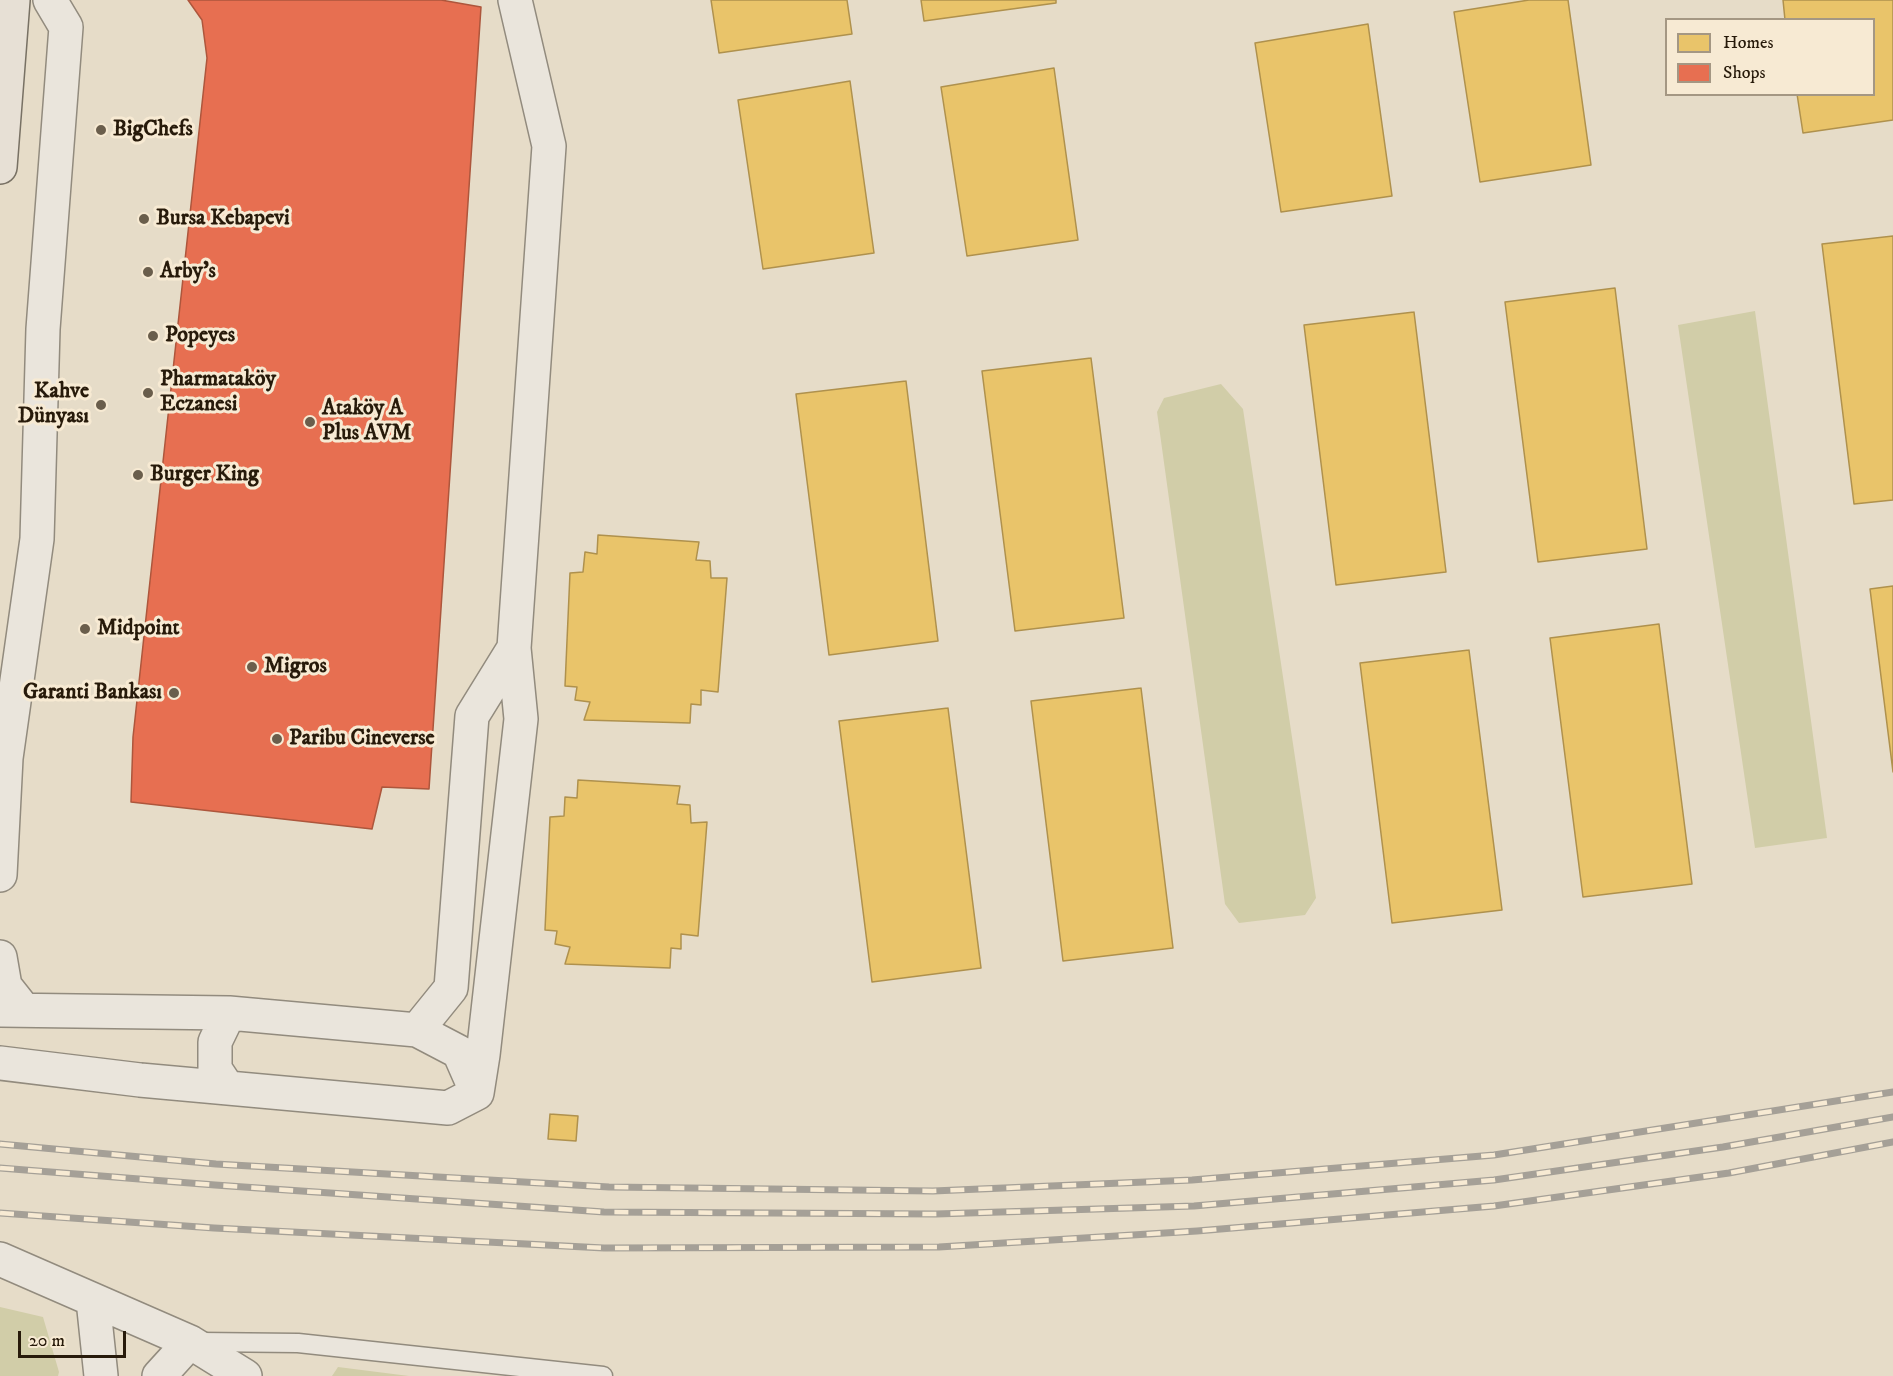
<!DOCTYPE html>
<html>
<head>
<meta charset="utf-8">
<style>
	body { margin:0 }
	#map { position:relative; width:1893px; height:1376px; overflow:hidden; background:#e6dcc8; font-family:"IM FELL DW Pica",serif }
	canvas { display:block }
	.legend { position:absolute; left:1665px; top:18px; width:210px; height:78px; box-sizing:border-box; background:#f7ead3; border:2px solid #a49783; margin:0; padding:8px 10px; list-style:none; font-size:18px; color:#271a0a }
	.legend li { display:flex; align-items:center; gap:12px; height:30px }
	.legend b { width:30px; border:2px solid #a49783 }
	.scale { position:absolute; left:18px; top:1331px; width:108px; height:27px; box-sizing:border-box; border:3px solid #271a0a; border-top:0; padding-left:8px; font-size:18px; line-height:21px; white-space:nowrap; color:#271a0a; -webkit-text-stroke:4px #f7ead3; paint-order:stroke }
</style>
</head>
<body>
<div id="map">
<canvas width="1893" height="1376"></canvas>
<ul class="legend">
<li><b style="height:16px;background:#e9c46a"></b>Homes</li>
<li><b style="height:16px;background:#e76f51"></b>Shops</li>
</ul>
<div class="scale">20 m</div>
</div>
<script>
const c = document.querySelector('canvas').getContext('2d');
c.lineJoin = 'round';
function fillPath(path, color) { c.fillStyle = color; c.fill(path, 'evenodd'); }
const shape = rows => new Path2D(rows.map(r => 'M' + r).join(''));
function strokePath(path, color, width, dash) { c.strokeStyle = color; c.lineWidth = width; c.lineCap = dash ? 'butt' : 'round'; c.setLineDash(dash || []); c.stroke(path); }
function drawText(font, color, halo, rows, align = 'center') {
  c.font = font + ' "IM FELL DW Pica",serif'; c.lineWidth = 6; c.setLineDash([]); c.textBaseline = 'middle'; c.strokeStyle = halo; c.fillStyle = color; for (const [text, x, y, turn = 0] of rows) {
    c.save(); c.translate(x, y); c.rotate((+turn || 0) * Math.PI / 180); c.textAlign = isNaN(turn) ? turn : align; if (halo) c.strokeText(text, 0, 0); c.fillText(text, 0, 0); c.restore();
  }
}
fillPath(shape([
	[1755,311,1827,838,1755,848,1678,325],
	[1221,384,1243,409,1316,898,1305,915,1239,923,1225,904,1157,412,1164,398],
	[0,1307,43,1317,59,1372,58,1376,0,1376],
	[338,1367,409,1376,332,1376]
]), '#d1cda8');
const homes = shape([
	[711,0,847,0,852,34,719,53,711,0],
	[921,0,1056,0,1056,3,924,21,921,0],
	[1529,0,1568,0,1591,165,1480,182,1454,12,1529,0],
	[1783,0,1893,0,1893,120,1803,133,1797,94,1874,94,1874,20,1785,20,1783,0],
	[1368,24,1392,196,1281,212,1255,43,1368,24],
	[1054,68,1078,240,967,256,941,87,1054,68],
	[850,81,874,253,763,269,738,100,850,81],
	[1893,236,1893,500,1854,504,1822,244,1893,236],
	[1615,288,1647,549,1538,562,1505,302,1615,288],
	[1414,312,1446,572,1336,585,1304,325,1414,312],
	[1091,358,1124,618,1015,631,982,371,1091,358],
	[906,381,938,641,829,655,796,394,906,381],
	[598,535,699,542,696,560,710,561,711,578,727,578,718,692,701,690,701,705,691,704,690,723,584,720,590,702,575,700,577,687,565,686,570,573,583,572,585,552,597,554,598,535],
	[1893,586,1893,772,1870,589,1893,586],
	[1659,624,1692,884,1583,897,1550,638,1659,624],
	[1469,650,1502,910,1392,923,1360,663,1469,650],
	[1141,688,1173,948,1063,961,1031,701,1141,688],
	[948,708,981,968,872,982,839,721,948,708],
	[578,780,680,786,677,804,690,805,691,823,707,822,698,936,681,934,681,949,671,948,670,968,565,964,570,947,555,944,557,931,545,930,550,817,564,816,565,797,577,798,578,780],
	[550,1114,578,1116,576,1141,548,1139,550,1114]
]);
fillPath(homes, '#e9c46a');
strokePath(homes, '#af914d', 1.5);
const shops = shape([
	[188,0,441,0,481,7,429,789,382,787,372,829,131,802,133,737,207,58,202,20,188,0]
]);
fillPath(shops, '#e76f51');
strokePath(shops, '#ad563c', 1.5);
const lane = shape([
	[198,1342,298,1343,603,1376]
]);
const street = shape([
	[0,875,6,758,37,539,43,329,66,27,50,0],
	[0,957,5,986,24,1010],
	[0,1010,229,1013,417,1030,451,988,472,716,514,648],
	[417,1030,459,1052,477,1093],
	[0,1063,140,1080,448,1108,477,1093,483,1055,521,719,514,648,549,146,515,0],
	[227,1087,215,1069,215,1042,229,1013],
	[0,1259,190,1342,245,1376],
	[93,1300,101,1376],
	[159,1376,190,1342]
]);
const primary = shape([
	[0,167,13,0]
]);
strokePath(lane, '#928b7e', 21);
strokePath(street, '#928b7e', 36);
strokePath(primary, '#787164', 36);
strokePath(lane, '#eae5dc', 18);
strokePath(street, '#eae5dc', 33);
strokePath(primary, '#e7e0d5', 33);
const rail = shape([
	[0,1144,216,1164,609,1187,933,1191,1192,1180,1494,1155,1893,1092],
	[0,1168,215,1185,604,1212,936,1214,1194,1206,1494,1180,1723,1147,1893,1117],
	[0,1213,214,1228,604,1248,939,1247,1197,1231,1494,1206,1729,1173,1893,1142]
]);
strokePath(rail, '#a5a097', 7);
strokePath(rail, '#f7ead3', 4.5, [14]);
for (const [x, y, r, color] of [
	[101,130,6,"#6a5e4c"],
	[144,219,6,"#6a5e4c"],
	[148,272,6,"#6a5e4c"],
	[153,336,6,"#6a5e4c"],
	[148,393,6,"#6a5e4c"],
	[101,405,6,"#6a5e4c"],
	[310,422,6,"#6a5e4c"],
	[138,475,6,"#6a5e4c"],
	[85,629,6,"#6a5e4c"],
	[252,667,6,"#6a5e4c"],
	[174,693,6,"#6a5e4c"],
	[277,739,6,"#6a5e4c"]
]) { const dot = new Path2D(); dot.arc(x, y, r, 0, 2 * Math.PI); c.fillStyle = color; c.fill(dot); strokePath(dot, '#f7ead3', 2); }
drawText('bold 22px', '#271a0a', '#f7ead3', [
	["BigChefs",113,130],
	["Bursa Kebapevi",156,219],
	["Arby's",160,272],
	["Popeyes",165,336],
	["Pharmataköy",160,380],
	["Eczanesi",160,405],
	["Kahve",89,392,"right"],
	["Dünyası",89,417,"right"],
	["Ataköy A",322,409],
	["Plus AVM",322,434],
	["Burger King",150,475],
	["Midpoint",97,629],
	["Migros",264,667],
	["Garanti Bankası",162,693,"right"],
	["Paribu Cineverse",289,739]
], 'left');
</script>
</body>
</html>
